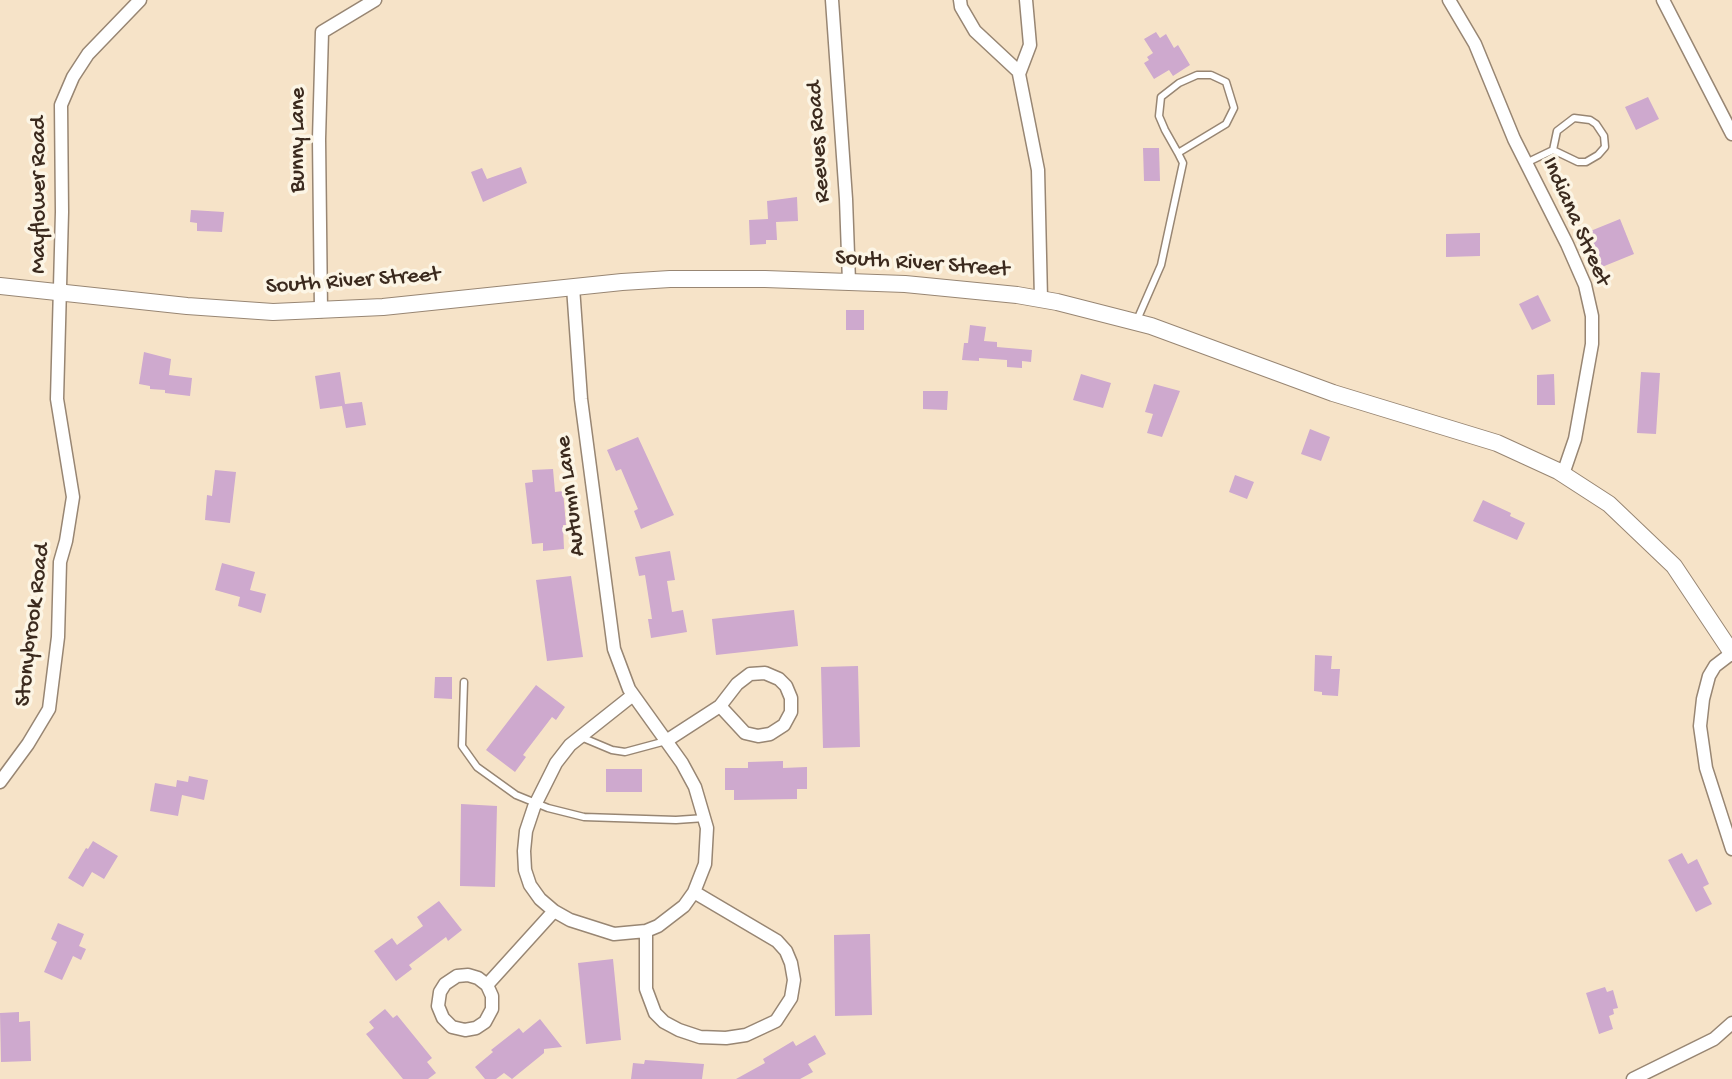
<!DOCTYPE html>
<html>
<head>
<meta charset="utf-8">
<style>
	body { margin:0 }
	canvas { display:block; background:#f6e3c8 }
</style>
</head>
<body>
<canvas width="1732" height="1079"></canvas>
<script>
const c = document.querySelector('canvas').getContext('2d');
c.lineJoin = 'round';
function fillPath(path, color) { c.fillStyle = color; c.fill(path, 'evenodd'); }
const shape = rows => new Path2D(rows.map(r => 'M' + r).join(''));
function strokePath(path, color, width, dash) { c.strokeStyle = color; c.lineWidth = width; c.lineCap = dash ? 'butt' : 'round'; c.setLineDash(dash || []); c.stroke(path); }
function drawText(font, color, halo, rows, align = 'center') {
  c.font = font + ' "Gochi Hand",sans-serif'; c.lineWidth = 7; c.setLineDash([]); c.textBaseline = 'middle'; c.strokeStyle = halo; c.fillStyle = color; for (const [text, x, y, turn = 0] of rows) {
    c.save(); c.translate(x, y); c.rotate((+turn || 0) * Math.PI / 180); c.textAlign = isNaN(turn) ? turn : align; if (halo) c.strokeText(text, 0, 0); c.fillText(text, 0, 0); c.restore();
  }
}
fillPath(shape([
	[1156,32,1160,38,1166,34,1174,48,1178,45,1190,65,1173,76,1169,70,1154,79,1144,63,1149,60,1147,57,1153,53,1144,39],
	[1648,97,1659,119,1636,130,1625,107],
	[1143,148,1159,148,1160,181,1144,181],
	[521,167,527,183,483,202,471,172,482,168,487,179],
	[797,197,798,221,776,222,777,240,766,240,766,244,750,245,749,220,768,219,767,201],
	[191,210,224,212,222,232,197,231,197,223,190,222],
	[1620,219,1634,254,1602,267,1588,232],
	[1480,233,1480,256,1446,257,1446,234],
	[1538,295,1551,321,1532,330,1519,304],
	[846,310,864,310,864,330,846,330],
	[970,325,986,327,984,341,997,342,997,347,1032,350,1031,362,1022,361,1022,368,1007,367,1007,360,979,358,979,361,962,360,964,343,968,343],
	[144,352,171,359,169,375,192,378,190,396,165,393,165,390,150,389,150,386,139,384],
	[340,372,345,404,362,402,366,425,346,428,342,406,320,409,315,376],
	[1641,372,1660,373,1656,434,1637,433],
	[1081,374,1111,383,1103,408,1073,400],
	[1554,374,1555,405,1537,405,1537,375],
	[1154,384,1180,391,1162,437,1147,433,1153,414,1145,412],
	[923,391,948,391,947,410,923,409],
	[1310,429,1330,437,1321,461,1301,454],
	[638,437,674,515,641,529,634,511,638,509,621,469,616,471,607,450],
	[553,469,555,492,563,491,566,525,563,525,564,549,543,551,543,543,532,544,525,483,533,482,532,470],
	[215,470,236,472,230,523,205,520,207,495,212,496],
	[1235,475,1254,482,1247,499,1229,492],
	[1483,500,1511,513,1510,516,1525,523,1517,540,1473,521],
	[670,551,675,580,667,581,672,612,683,610,687,632,651,638,648,619,652,619,645,575,639,576,635,557],
	[222,563,255,572,250,590,266,594,261,613,238,606,240,597,215,590],
	[571,576,583,657,547,661,536,580],
	[794,610,798,646,716,655,712,619],
	[1315,655,1332,656,1331,669,1340,669,1338,696,1322,695,1322,692,1314,691],
	[858,666,860,747,823,748,821,667],
	[435,677,452,677,452,699,434,698],
	[536,685,565,707,556,720,552,717,523,755,526,757,515,772,486,750],
	[783,761,783,768,807,767,807,789,797,789,797,799,734,800,734,790,725,790,725,768,748,768,748,762],
	[606,769,642,769,642,792,606,792],
	[189,776,208,780,204,800,182,795,178,816,150,811,155,783,176,787,177,780,188,782],
	[461,804,497,806,495,887,460,886],
	[93,841,118,856,104,879,92,872,83,887,68,878,86,848,88,849],
	[1682,853,1688,864,1697,859,1709,884,1703,887,1712,904,1696,912,1668,860],
	[439,901,462,930,448,941,446,937,409,965,412,969,396,981,374,951,392,938,397,945,423,926,417,917],
	[58,923,84,934,79,946,86,949,81,960,73,956,62,980,44,972,57,942,51,939],
	[870,934,872,1015,835,1016,834,935],
	[613,959,621,1040,586,1044,578,963],
	[1605,987,1607,992,1613,990,1618,1008,1613,1009,1614,1014,1609,1016,1613,1029,1599,1034,1586,993],
	[385,1009,393,1018,397,1015,432,1058,427,1062,436,1073,428,1079,403,1079,366,1034,374,1028,369,1022],
	[19,1012,19,1022,30,1021,31,1061,1,1062,0,1013],
	[540,1019,562,1047,544,1049,544,1053,512,1079,504,1073,496,1079,485,1079,475,1067,493,1052,491,1050,519,1028,523,1033],
	[815,1035,826,1054,808,1064,813,1072,800,1079,736,1079,765,1063,763,1059,793,1041,796,1046],
	[645,1060,704,1064,702,1079,631,1079,633,1063,644,1064]
]), '#cea9ce');
const service = shape([
	[1526,163,1553,150,1578,162,1586,162,1598,155,1605,147,1604,136,1596,124,1590,120,1574,118,1557,131,1553,150],
	[1137,320,1161,265,1183,163,1178,153,1165,130,1159,116,1161,97,1179,83,1197,75,1211,75,1226,82,1234,108,1226,124,1178,153],
	[464,682,462,746,477,767,516,795,548,808,584,817,676,820,705,818],
	[581,737,612,750,625,752,666,741]
]);
const minor = shape([
	[832,0,846,199,849,282],
	[960,0,961,7,975,31,1019,72],
	[1026,0,1030,45,1019,74,1038,170,1041,299],
	[1449,0,1475,44,1514,139,1567,244,1585,285,1592,316,1592,344,1575,439,1563,474],
	[1663,0,1732,134],
	[573,287,581,399,614,649,629,689,682,763,695,787,707,828,705,864,694,892,684,906,658,926,646,931,614,934,570,920,554,911,540,899,530,885,525,870,524,851,526,831,534,807,556,763,570,745,633,695],
	[321,311,319,139,322,32,375,0],
	[1732,653,1715,666,1709,676,1703,699,1700,726,1706,768,1732,849],
	[666,741,720,706,745,733,758,736,770,734,784,725,791,712,791,698,786,686,779,679,765,673,750,674,737,684,720,706],
	[0,782,28,744,49,709,58,637,60,562,66,541,73,497,57,399,62,212,61,105,73,77,88,54,140,0],
	[646,931,646,989,655,1013,664,1022,679,1030,700,1037,726,1038,746,1035,776,1021,791,998,794,980,791,963,786,951,777,941,694,892],
	[487,985,492,996,492,1009,485,1022,476,1028,465,1030,452,1027,443,1018,438,1006,440,992,445,984,457,976,468,975,478,978,487,985,554,911],
	[1633,1079,1714,1039,1732,1023]
]);
const tertiary = shape([
	[0,286,187,306,273,312,383,307,622,282,670,279,765,279,905,284,1017,295,1057,302,1151,326,1333,393,1497,443,1558,471,1609,504,1674,566,1732,653]
]);
strokePath(service, '#988673', 9);
strokePath(minor, '#988673', 15);
strokePath(tertiary, '#988673', 18);
strokePath(service, '#fff', 6);
strokePath(minor, '#fff', 12);
strokePath(tertiary, '#fff', 16);
drawText('23px', '#3b2a1e', '#fcf5e5', [
	["Bunny Lane",299,140,-90],
	["Reeves Road",820,142,-94],
	["Mayflower Road",40,195,-90],
	["Indiana Street",1575,222,66],
	["South River Street",922,265,4],
	["South River Street",353,282,-4],
	["Autumn Lane",572,496,-97],
	["Stonybrook Road",34,625,-83]
]);
</script>
</body>
</html>
